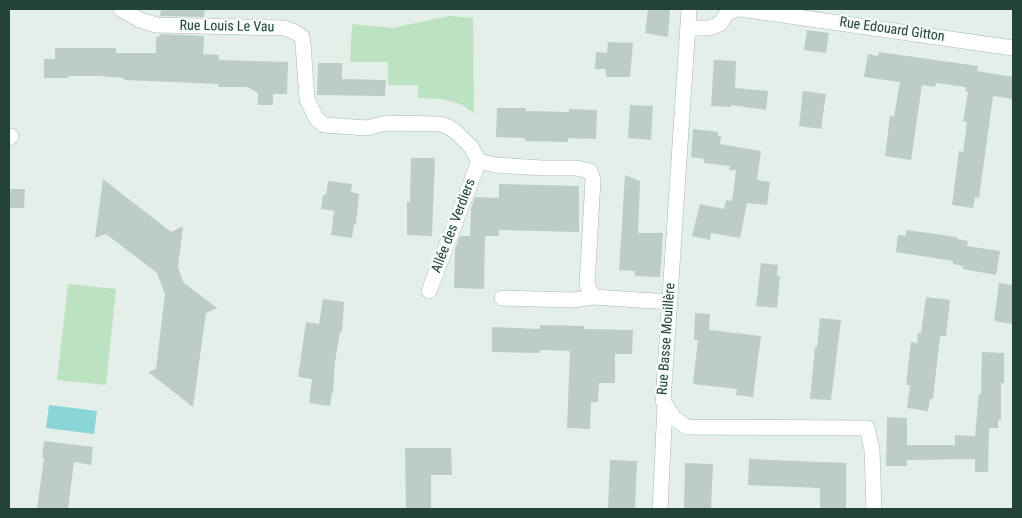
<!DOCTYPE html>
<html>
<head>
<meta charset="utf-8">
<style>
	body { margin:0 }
	#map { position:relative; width:1022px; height:518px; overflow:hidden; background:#e5efe9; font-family:"Roboto Condensed",sans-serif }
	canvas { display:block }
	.frame { position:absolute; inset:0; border:10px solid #224336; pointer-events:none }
</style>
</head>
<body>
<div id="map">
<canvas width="1022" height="518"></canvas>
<div class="frame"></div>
</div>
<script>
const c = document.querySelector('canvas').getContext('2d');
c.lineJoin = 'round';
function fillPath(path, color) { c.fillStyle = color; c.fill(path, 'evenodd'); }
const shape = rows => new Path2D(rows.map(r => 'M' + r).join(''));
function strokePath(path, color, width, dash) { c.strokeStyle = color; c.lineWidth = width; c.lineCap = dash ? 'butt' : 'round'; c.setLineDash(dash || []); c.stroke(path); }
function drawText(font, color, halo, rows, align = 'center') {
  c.font = font + ' "Roboto Condensed",sans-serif'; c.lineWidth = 4.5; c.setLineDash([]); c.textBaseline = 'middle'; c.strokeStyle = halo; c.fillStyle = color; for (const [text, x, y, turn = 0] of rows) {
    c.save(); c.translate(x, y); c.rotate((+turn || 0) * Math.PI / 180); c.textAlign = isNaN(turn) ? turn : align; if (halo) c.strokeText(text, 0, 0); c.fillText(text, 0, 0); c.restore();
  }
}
fillPath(shape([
	[449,16,473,18,474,113,460,104,442,99,418,98,418,85,388,85,388,62,350,62,352,24,392,28],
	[68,284,116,289,106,385,57,380]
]), '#bce2c2');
fillPath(shape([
	[49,405,97,411,94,434,46,428]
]), '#89d5d8');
fillPath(shape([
	[161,9,205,9,204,17,160,16],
	[648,9,670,9,668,37,645,33],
	[807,30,829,33,826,53,804,50],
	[160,34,204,36,203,54,219,55,219,60,288,62,287,94,273,94,273,105,258,105,258,93,247,87,218,87,218,84,124,80,124,78,99,76,68,76,68,78,44,78,44,59,55,59,55,48,116,48,116,53,156,53,156,37,159,37],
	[608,42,633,43,630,77,606,77,606,69,595,69,596,52,607,53],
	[879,52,978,66,977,71,1013,77,1012,99,993,96,979,198,975,197,973,208,952,205,959,151,963,152,967,122,963,121,968,92,965,91,966,87,936,83,935,87,922,85,911,160,885,156,890,116,894,117,900,82,864,77,868,54,878,56],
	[714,60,736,61,735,88,768,91,766,110,731,105,731,107,711,106],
	[318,63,342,63,342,79,386,80,385,96,317,95],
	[803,91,826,94,821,129,799,126],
	[630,105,653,106,651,140,628,138],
	[497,108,526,108,526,111,569,112,569,109,597,110,596,139,568,138,568,142,525,141,525,138,496,137],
	[693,129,718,132,718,136,721,136,720,144,761,151,757,180,770,182,767,205,747,203,740,238,711,233,710,240,692,236,700,204,724,209,726,200,732,201,736,170,729,170,730,166,704,163,704,159,691,157],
	[411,158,435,158,432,236,407,235,407,202,410,202],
	[625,175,640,181,638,233,663,233,660,277,635,276,635,271,619,270],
	[103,179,171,232,183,226,178,267,183,282,217,308,206,313,193,407,148,372,156,369,165,294,157,273,106,234,95,238],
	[328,181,352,184,351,192,359,194,356,224,354,224,352,238,331,235,334,211,321,209,323,195,326,195],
	[499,184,579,186,579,232,499,230,499,236,485,236,484,289,454,288,455,249,460,236,470,236,471,208,475,197,499,198],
	[9,189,25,189,24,208,9,208],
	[906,230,957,237,957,239,968,241,967,246,1000,251,996,275,963,269,963,266,953,264,953,261,896,252,898,235,906,236],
	[761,263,778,265,777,276,780,276,777,308,756,306],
	[999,283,1013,285,1013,324,994,321],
	[926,297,950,300,946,336,940,336,933,399,930,399,928,411,907,408,910,385,906,385,911,342,917,343,918,333,921,333],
	[323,299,344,302,342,332,340,332,335,362,333,392,332,392,330,406,309,403,312,379,298,377,306,322,319,324],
	[695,313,710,314,709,330,761,336,753,397,736,395,737,389,693,384,698,340,694,340],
	[820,318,841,320,831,400,810,399,815,347,817,347],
	[540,325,584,326,584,329,633,330,632,354,615,354,615,383,599,383,598,402,591,402,590,429,567,428,570,351,540,350,540,353,492,352,492,327,540,329],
	[982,352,1004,353,1004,383,1001,383,1001,420,998,420,998,428,989,428,988,472,975,472,975,459,907,460,907,466,886,466,887,417,907,418,907,445,955,445,955,435,975,436,979,394,981,394],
	[44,441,93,447,91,465,74,462,68,509,37,509,44,458,42,458],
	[405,448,451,448,452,475,431,475,431,509,406,509],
	[749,459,846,463,846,509,820,509,820,488,748,485],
	[610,460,637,461,635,509,608,509],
	[685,463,713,464,711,509,684,509]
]), '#bccdc5');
const street = shape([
	[121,9,140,20,156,25,284,28,295,32,302,37,303,44,307,99,316,118,324,125,367,128,386,123,439,124,447,126,456,132,471,147,479,161,495,165,542,168,576,168,590,171,593,180,587,285,593,297,670,302],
	[689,9,663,401,674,418,687,427,867,428,872,450,874,509],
	[741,9,1013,48],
	[689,28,709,28,720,24,727,13,738,9],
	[9,138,11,136],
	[429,291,479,161],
	[502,298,573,300,593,297],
	[660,509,665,406]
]);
strokePath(street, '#a7b8b0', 16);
strokePath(street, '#fff', 15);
drawText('14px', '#224336', '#f6fbf8', [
	["Rue Louis Le Vau",227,27,1],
	["Rue Edouard Gitton",892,30,8],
	["Allée des Verdiers",454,226,-69],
	["Rue Basse Mouillère",667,339,-86]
]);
</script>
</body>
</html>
